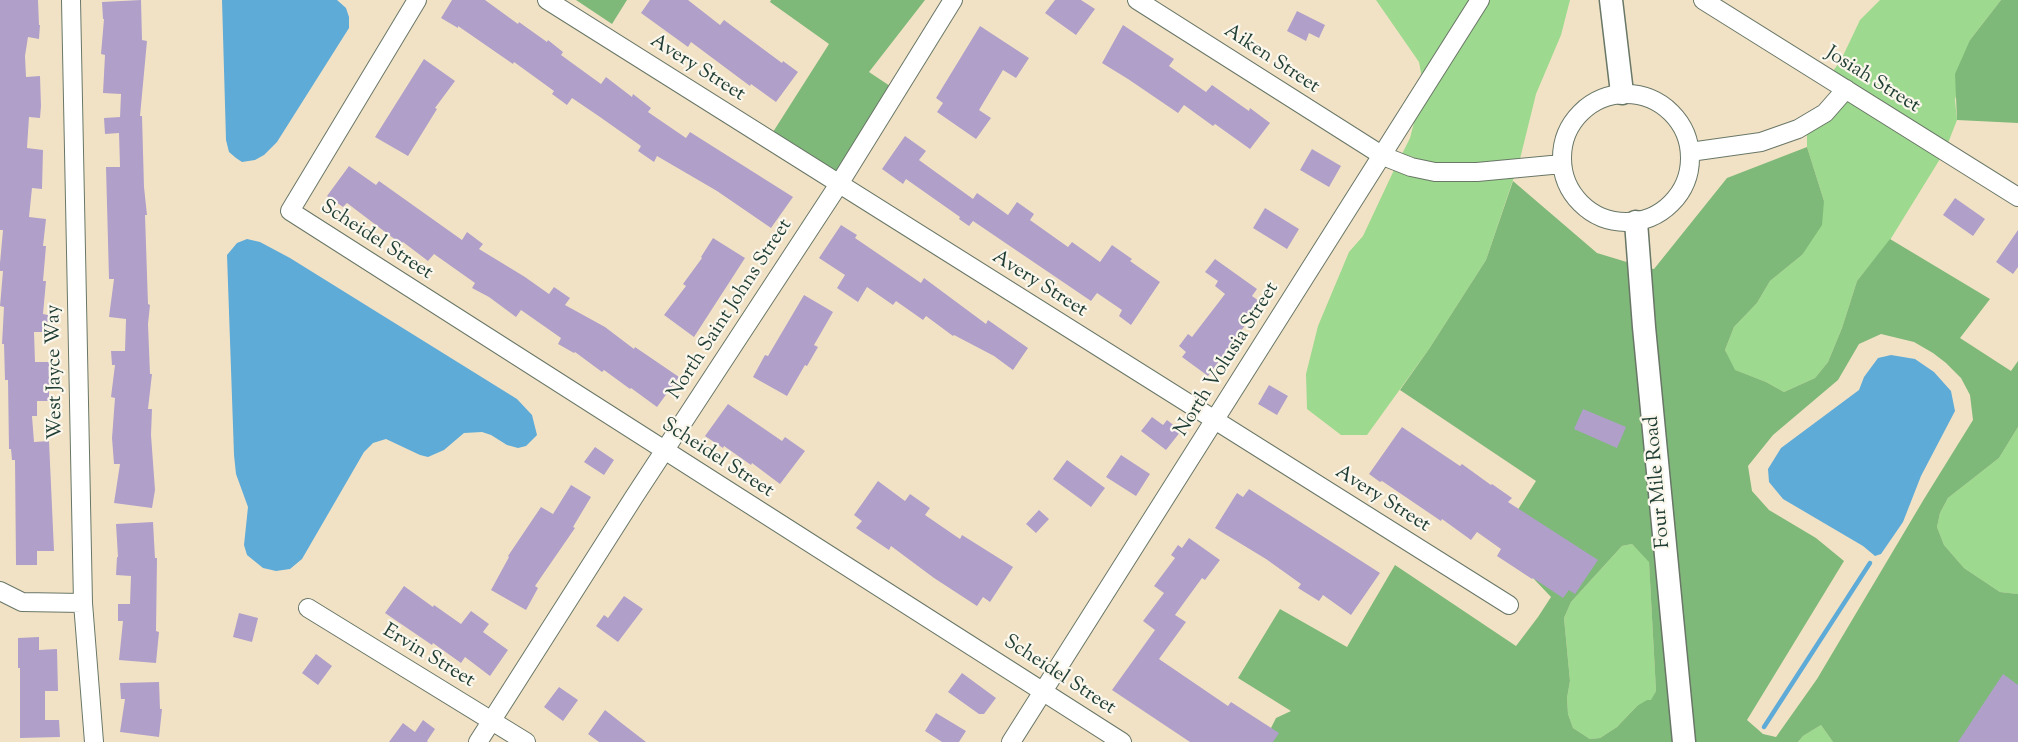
<!DOCTYPE html>
<html>
<head>
<meta charset="utf-8">
<style>
	body { margin:0 }
	canvas { display:block; background:#f2e2c5 }
</style>
</head>
<body>
<canvas width="2018" height="742"></canvas>
<script>
const c = document.querySelector('canvas').getContext('2d');
c.lineJoin = 'round';
function fillPath(path, color) { c.fillStyle = color; c.fill(path, 'evenodd'); }
const shape = rows => new Path2D(rows.map(r => 'M' + r).join(''));
function strokePath(path, color, width, dash) { c.strokeStyle = color; c.lineWidth = width; c.lineCap = dash ? 'butt' : 'round'; c.setLineDash(dash || []); c.stroke(path); }
function drawText(font, color, halo, rows, align = 'center') {
  c.font = font + ' "Sorts Mill Goudy",serif'; c.lineWidth = 4.5; c.setLineDash([]); c.textBaseline = 'middle'; c.strokeStyle = halo; c.fillStyle = color; for (const [text, x, y, turn = 0] of rows) {
    c.save(); c.translate(x, y); c.rotate((+turn || 0) * Math.PI / 180); c.textAlign = isNaN(turn) ? turn : align; if (halo) c.strokeText(text, 0, 0); c.fillText(text, 0, 0); c.restore();
  }
}
fillPath(shape([
	[1376,0,1471,0,1422,78,1419,62],
	[1490,0,1570,0,1561,35,1536,94,1520,159,1477,163,1437,164,1402,154,1410,138,1415,119],
	[1880,0,2001,0,1970,40,1955,100,1957,120,1948,143,1833,71,1841,60,1860,20],
	[1847,100,1940,159,1890,240,1857,281,1842,328,1828,362,1815,378,1784,392,1766,382,1734,370,1725,350,1734,327,1757,303,1770,281,1802,255,1824,201,1807,147,1807,133],
	[1394,170,1434,181,1476,181,1514,177,1486,260,1429,349,1367,435,1341,435,1307,409,1306,374,1318,326,1349,252,1363,236],
	[2018,427,2018,594,2000,592,1964,568,1944,545,1937,527,1940,513,1948,498,1999,458],
	[1632,544,1649,561,1656,691,1651,701,1637,706,1617,727,1600,738,1590,739,1573,728,1568,714,1567,698,1570,681,1564,618,1571,602,1622,546],
	[1821,725,1833,742,1798,742,1803,736]
]), '#9dd98e');
fillPath(shape([
	[576,0,627,0,612,24],
	[771,0,925,0,869,72,890,86,837,172,773,132,829,44,770,2],
	[2001,0,2018,0,2018,123,1957,120,1955,74,1970,40],
	[1807,147,1824,201,1822,225,1802,255,1770,281,1757,303,1734,327,1725,350,1735,370,1766,382,1784,392,1815,378,1828,362,1842,328,1857,281,1890,239,1990,299,1960,338,2011,371,2018,361,2018,427,1999,458,1948,498,1940,513,1937,527,1944,545,1964,568,2000,592,2018,594,2018,742,1833,742,1821,725,1803,736,1798,742,1692,742,1648,268,1654,269,1727,178],
	[1881,334,1914,342,1933,353,1946,363,1961,378,1970,395,1973,420,1924,499,1817,679,1776,737,1763,734,1747,720,1844,561,1816,538,1769,510,1752,491,1748,466,1773,435,1838,380,1859,344],
	[1513,181,1597,253,1630,263,1675,742,1264,742,1276,718,1291,711,1238,678,1280,609,1347,647,1395,565,1516,646,1538,617,1551,597,1498,541,1536,481,1400,390,1429,349,1486,260],
	[1632,544,1649,562,1656,691,1651,700,1647,700,1637,706,1617,727,1600,738,1590,739,1573,728,1568,714,1567,698,1570,681,1564,618,1571,602,1622,546]
]), '#7eb979');
fillPath(shape([
	[222,0,337,0,346,8,349,17,349,28,277,142,264,155,255,160,242,162,236,158,229,152,226,140],
	[247,239,260,242,290,258,517,399,532,415,537,435,526,446,518,448,507,445,491,435,482,432,464,433,444,450,428,457,420,455,386,439,373,443,364,452,302,559,290,569,276,571,263,568,247,555,244,545,248,507,236,474,234,455,227,255,237,243],
	[1891,355,1915,359,1934,372,1951,391,1955,411,1921,476,1903,522,1881,554,1875,556,1863,546,1783,499,1769,482,1768,469,1781,448,1859,390,1864,377,1878,358]
]), '#5fabd8');
strokePath(shape([
	[1764,727,1870,563]
]), '#5fabd8', 4.5);
fillPath(shape([
	[0,0,38,0,39,25,40,25,39,39,28,37,25,56,26,77,40,76,41,106,40,118,29,117,27,148,43,150,42,189,32,188,29,217,46,219,43,246,46,246,43,281,46,281,43,314,48,315,47,332,34,332,35,362,49,362,49,401,37,401,37,416,32,416,34,442,49,441,54,551,37,551,37,565,16,565,15,460,12,460,11,449,9,449,8,380,5,380,4,344,2,344,4,307,0,306,3,271,0,271,0,263,3,230,0,230],
	[141,0,142,40,147,41,140,116,142,116,144,187,147,215,145,215,148,304,150,305,148,324,150,374,152,374,148,409,152,409,151,435,155,490,152,508,114,503,120,464,114,464,112,438,115,398,111,397,115,365,112,365,111,351,125,351,126,319,109,317,114,279,109,279,106,167,120,167,119,133,105,134,104,118,120,117,121,94,103,93,105,55,101,54,104,19,103,19,102,2],
	[452,0,485,0,518,24,519,22,547,42,548,40,563,52,561,55,601,84,606,77,632,97,633,94,651,108,648,112,686,138,690,132,793,197,771,228,717,191,657,156,654,162,638,151,641,146,600,117,572,98,567,105,552,94,554,91,514,62,513,64,458,26,458,28,441,18],
	[650,0,688,0,720,25,724,20,782,63,783,61,798,72,776,102,751,84,750,86,691,42,688,47,641,13],
	[1055,0,1081,0,1095,9,1076,35,1045,13],
	[1297,11,1325,25,1319,38,1309,33,1306,41,1287,31],
	[1123,25,1174,59,1169,66,1206,92,1212,85,1249,111,1250,108,1270,123,1250,149,1215,124,1213,126,1184,105,1178,113,1128,79,1102,63],
	[980,26,1029,58,1016,78,1003,70,979,110,991,118,976,139,937,112,943,103,936,98],
	[424,59,455,81,435,108,437,109,408,156,375,137],
	[905,136,926,151,919,160,973,199,977,193,1008,215,1017,202,1034,214,1030,220,1068,247,1072,242,1100,262,1112,245,1132,259,1130,261,1160,282,1131,325,1119,316,1122,310,1097,293,1091,301,973,221,969,226,959,219,960,217,906,179,903,184,882,169],
	[1312,149,1341,166,1329,187,1300,170],
	[349,166,376,185,379,181,462,240,467,232,483,244,479,249,525,277,549,294,554,287,570,298,565,305,605,327,634,349,635,347,679,377,657,407,631,388,630,389,604,370,602,372,575,352,574,353,558,344,561,338,521,310,516,317,489,297,472,288,475,283,434,254,428,261,403,242,401,244,347,203,343,207,327,196],
	[1955,198,1985,219,1973,236,1943,215],
	[1265,208,1299,229,1287,249,1253,228],
	[841,225,857,235,855,238,921,283,924,278,986,324,988,320,1028,348,1013,370,994,356,954,335,953,336,926,316,923,320,896,301,893,305,867,287,858,302,837,288,845,275,819,258],
	[2018,230,2018,267,2013,274,1996,262],
	[713,238,745,258,694,337,664,315,686,286,683,284,702,258,701,257],
	[1215,259,1257,289,1252,296,1259,301,1243,322,1246,324,1208,376,1182,357,1186,352,1179,346,1188,334,1192,337,1225,294,1215,286,1218,281,1205,272],
	[804,295,833,312,814,345,818,347,807,366,805,365,787,396,753,377,765,355,768,356],
	[1269,385,1288,396,1277,415,1258,404],
	[728,404,782,441,785,437,805,451,780,484,752,463,751,465,724,446,723,448,705,436],
	[1583,409,1626,427,1617,448,1574,429],
	[1152,417,1163,425,1167,420,1181,431,1166,450,1141,431],
	[1402,427,1460,466,1462,464,1491,485,1492,484,1512,498,1508,502,1598,560,1575,594,1569,590,1563,598,1533,578,1532,579,1497,556,1501,549,1477,532,1471,540,1442,519,1441,521,1382,481,1380,482,1369,474],
	[595,447,614,460,604,475,584,462],
	[1121,455,1150,474,1136,496,1106,477],
	[1067,460,1105,488,1091,507,1053,479],
	[878,481,905,501,910,494,930,508,925,515,960,539,962,535,1013,567,990,602,983,597,977,606,934,578,891,546,889,550,856,528,862,521,854,515],
	[571,485,591,497,573,527,575,528,535,586,538,588,526,610,491,590,509,557,508,556,541,507,553,514],
	[1249,489,1380,573,1351,615,1323,595,1319,601,1298,588,1301,584,1266,559,1215,528,1237,493,1243,497],
	[1039,510,1049,519,1036,533,1026,524],
	[153,522,155,558,157,558,156,631,159,632,156,663,119,660,123,621,118,621,118,604,130,604,131,576,116,575,117,557,118,557,116,524],
	[1189,538,1220,560,1205,580,1202,578,1175,615,1186,622,1159,659,1228,706,1231,702,1279,733,1273,742,1190,742,1112,690,1155,630,1143,621,1164,593,1154,586,1175,558,1171,555,1178,545,1182,548],
	[404,586,433,607,434,605,461,624,471,611,489,624,483,632,508,650,490,676,465,657,461,663,433,643,432,645,385,613],
	[624,596,643,609,618,642,596,626,604,615,608,618],
	[239,613,258,618,252,642,233,637],
	[39,637,39,650,57,649,58,691,45,691,45,720,59,720,60,737,20,738,20,668,18,668,18,638],
	[316,654,332,666,318,685,302,673],
	[962,673,996,698,984,714,979,714,948,692],
	[2003,674,2018,685,2018,742,1958,742],
	[159,682,160,709,162,709,159,737,120,732,125,699,121,699,120,683],
	[559,687,578,700,563,721,544,707],
	[605,710,624,725,646,742,599,742,588,734],
	[936,713,966,731,959,742,942,742,925,731],
	[423,720,435,729,427,741,428,742,389,742,403,723,415,732]
]), '#b0a0c9');
const minor = shape([
	[71,0,83,603,94,742],
	[417,0,290,211,1122,742],
	[547,0,1509,605],
	[1137,0,1383,156,1411,167,1435,172,1477,172,1562,164],
	[1703,0,2018,197],
	'1562 158a64 64 0 1 1 128 0a64 64 0 1 1-128 0Z',
	[1690,152,1761,142,1798,129,1825,113,1846,89],
	[0,591,22,602,83,603],
	[308,608,526,742],
	[478,742,634,497,839,184,953,0],
	[1011,742,1480,0]
]);
const major = shape([
	[1611,0,1622,93],
	[1636,222,1644,327,1684,742]
]);
strokePath(minor, '#697767', 20);
strokePath(major, '#697767', 25);
strokePath(minor, '#fff', 18);
strokePath(major, '#fff', 22);
drawText('20px', '#1f3d34', '#fbf7ec', [
	["Aiken Street",1271,60,33],
	["Avery Street",697,69,32],
	["Josiah Street",1872,81,32],
	["Scheidel Street",376,241,33],
	["Avery Street",1039,285,32],
	["North Saint Johns Street",731,310,-57],
	["North Volusia Street",1228,360,-58],
	["West Jayce Way",56,372,-91],
	["Scheidel Street",717,459,33],
	["Four Mile Road",1659,482,-95],
	["Avery Street",1382,500,32],
	["Ervin Street",428,657,31],
	["Scheidel Street",1059,676,33]
]);
</script>
</body>
</html>
